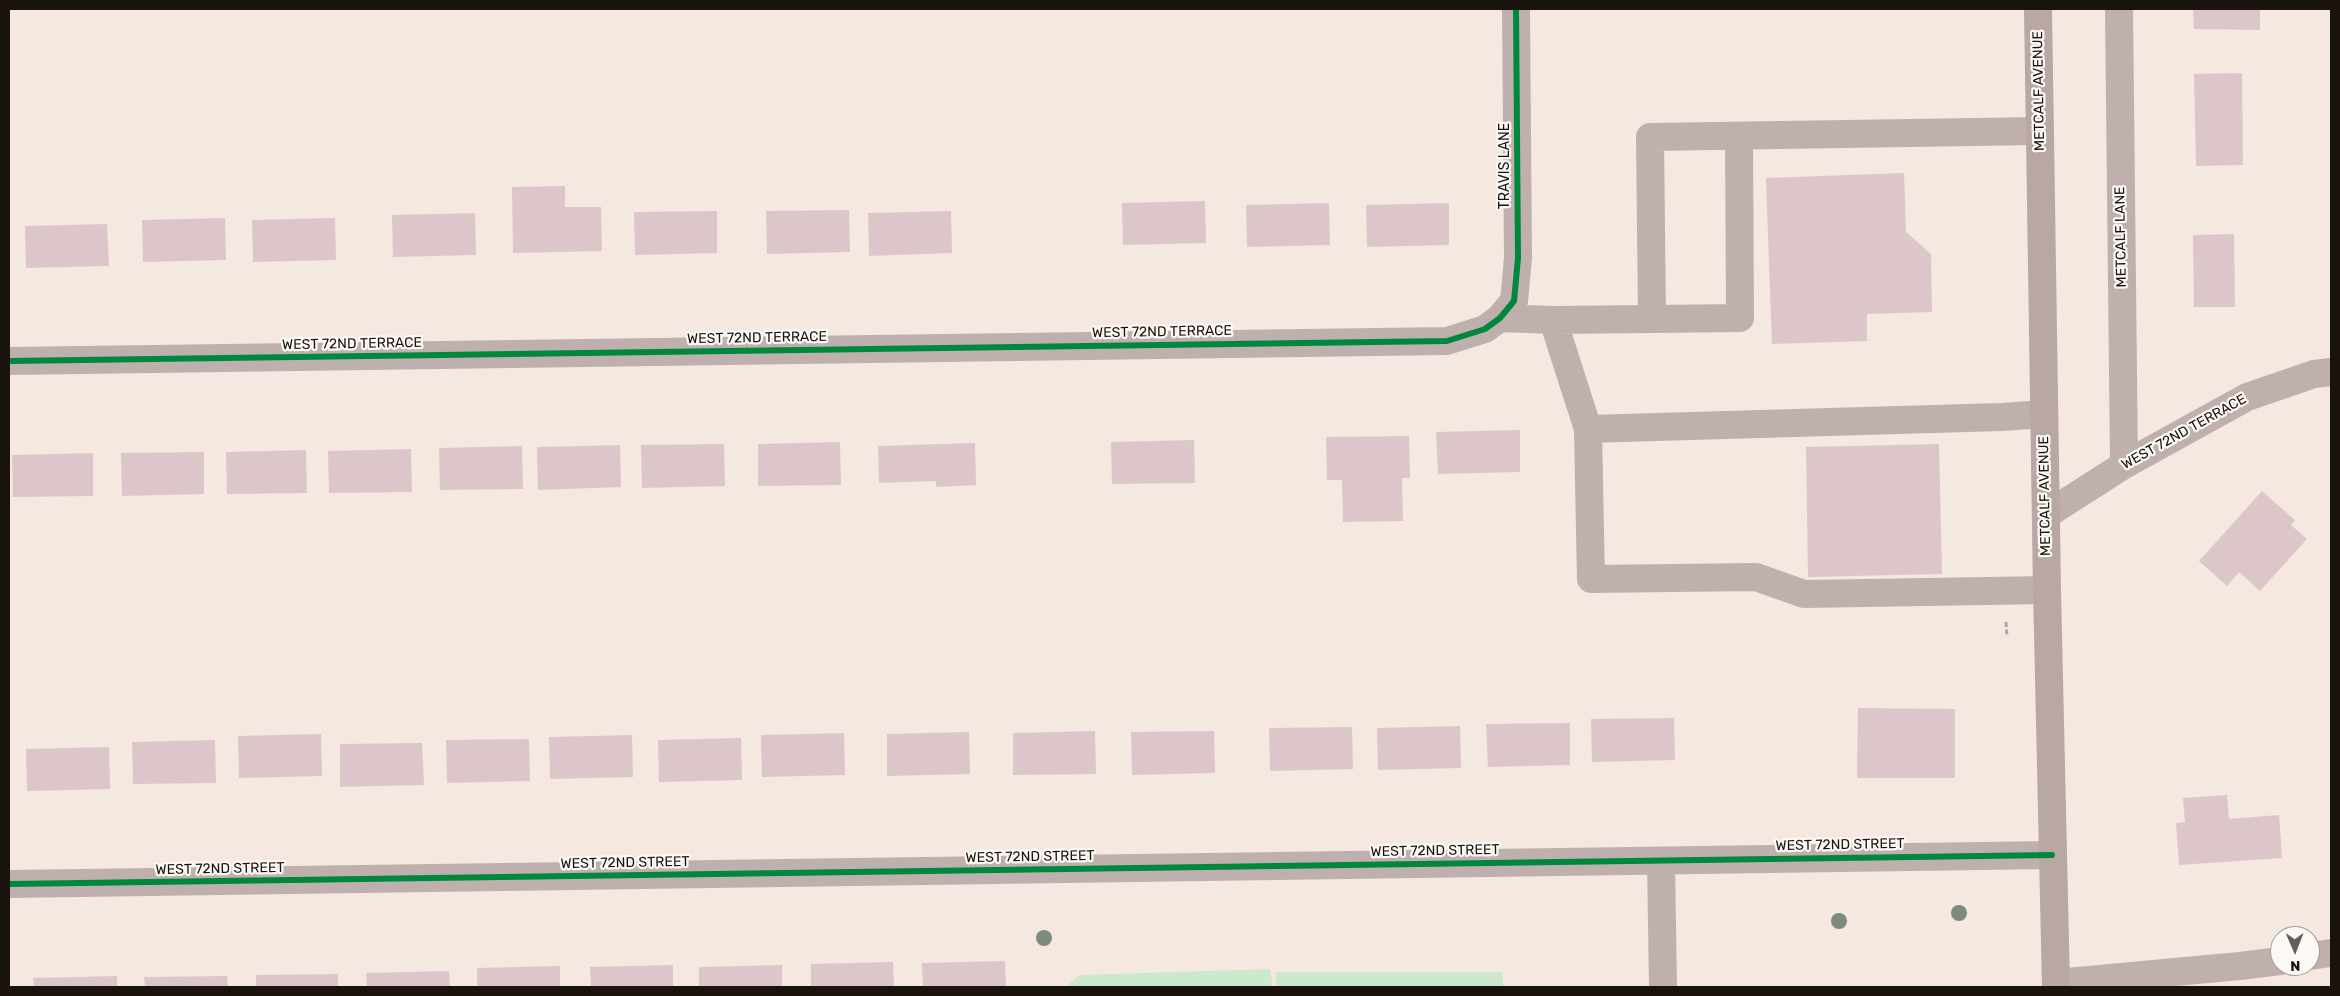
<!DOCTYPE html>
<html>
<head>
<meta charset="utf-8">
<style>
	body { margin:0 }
	#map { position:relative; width:2340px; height:996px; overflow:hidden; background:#f5e8e0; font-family:Rubik,sans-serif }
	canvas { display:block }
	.frame { position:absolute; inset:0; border:10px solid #1a120d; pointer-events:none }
	.north { position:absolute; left:2270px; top:926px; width:50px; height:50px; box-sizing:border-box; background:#fcf8f5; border:1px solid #a29c98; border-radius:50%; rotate:179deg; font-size:14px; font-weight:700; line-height:20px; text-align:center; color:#1a120d }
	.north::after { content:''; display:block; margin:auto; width:18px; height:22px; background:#675d57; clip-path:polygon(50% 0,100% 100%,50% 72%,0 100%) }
</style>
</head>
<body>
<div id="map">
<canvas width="2340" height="996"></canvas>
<div class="frame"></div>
<div class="north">N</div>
</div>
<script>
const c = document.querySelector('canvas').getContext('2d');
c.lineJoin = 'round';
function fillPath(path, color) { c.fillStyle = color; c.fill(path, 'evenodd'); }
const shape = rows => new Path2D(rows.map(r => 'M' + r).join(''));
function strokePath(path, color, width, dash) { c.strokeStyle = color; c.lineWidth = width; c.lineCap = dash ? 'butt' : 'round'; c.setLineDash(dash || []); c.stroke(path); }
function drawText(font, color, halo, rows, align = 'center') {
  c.font = font + ' Rubik,sans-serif'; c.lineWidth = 4.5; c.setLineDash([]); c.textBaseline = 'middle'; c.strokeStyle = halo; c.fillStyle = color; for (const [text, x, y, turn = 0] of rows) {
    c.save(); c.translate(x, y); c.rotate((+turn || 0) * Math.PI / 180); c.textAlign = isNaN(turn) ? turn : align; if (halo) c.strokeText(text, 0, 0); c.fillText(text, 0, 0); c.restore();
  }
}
fillPath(shape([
	[1270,969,1273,987,1065,987,1080,975],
	[1276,972,1503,972,1503,987,1276,987]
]), '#cce9ce');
fillPath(shape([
	[2193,9,2260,9,2260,30,2194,29],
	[2242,73,2243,165,2196,166,2194,74],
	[1904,173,1906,232,1931,254,1932,312,1867,314,1867,341,1772,344,1766,178],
	[565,186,565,207,601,207,602,251,513,253,512,187],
	[1205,201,1206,243,1123,245,1122,203],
	[1329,203,1330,245,1247,247,1246,205],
	[1449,203,1449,245,1367,247,1366,205],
	[849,210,850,252,767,254,766,211],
	[717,211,717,253,635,255,634,212],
	[951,211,952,253,869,256,868,213],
	[475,213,476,255,393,257,392,215],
	[225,218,226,260,143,262,142,220],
	[335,218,336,260,253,262,252,220],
	[107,224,109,266,26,268,25,226],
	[2234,234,2235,307,2194,307,2193,235],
	[1520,430,1520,472,1438,474,1436,432],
	[1409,436,1410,478,1402,478,1403,521,1343,522,1342,480,1327,480,1326,437],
	[1194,440,1195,483,1112,484,1111,442],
	[840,442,841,485,758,486,758,444],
	[975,443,976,485,936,487,936,481,879,483,878,446],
	[724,444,725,486,642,488,641,445],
	[1939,444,1942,574,1808,577,1806,447],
	[620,445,621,487,538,490,537,447],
	[522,446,523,489,440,490,439,448],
	[411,449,412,492,329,493,328,451],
	[306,450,307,493,227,494,226,452],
	[204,452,204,494,122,496,121,453],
	[93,453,93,496,13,497,12,455],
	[2262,491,2295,520,2291,525,2307,539,2260,591,2239,572,2227,586,2199,561],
	[1858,708,1955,709,1955,778,1857,778],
	[1674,718,1675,760,1592,762,1591,719],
	[1570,723,1570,765,1488,767,1486,724],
	[1460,726,1461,768,1378,770,1377,728],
	[1352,727,1353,769,1270,771,1269,728],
	[1095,731,1096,774,1013,775,1013,733],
	[1214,731,1215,773,1132,775,1131,732],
	[969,732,970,774,887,776,887,734],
	[844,733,845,775,762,777,761,735],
	[321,734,322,776,239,778,238,736],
	[632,735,633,777,550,779,549,737],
	[741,738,742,780,659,782,658,740],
	[529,739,530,781,447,783,446,740],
	[215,740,216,783,133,784,132,742],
	[422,743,424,785,340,787,340,744],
	[109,747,110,789,27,791,26,749],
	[2227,795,2229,819,2279,815,2282,858,2179,865,2176,823,2185,822,2183,798],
	[1005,961,1006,987,923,987,922,963],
	[893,962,894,987,811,987,811,964],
	[673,965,673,987,591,987,590,967],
	[782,965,782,987,699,987,699,967],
	[560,966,560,987,477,987,477,968],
	[449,971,450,987,367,987,366,973],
	[338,974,338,987,256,987,256,975],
	[117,976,117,987,34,987,33,978],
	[227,976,228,987,145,987,144,977]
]), '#ddc6c9');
strokePath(shape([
	[2006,622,2007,637]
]), '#b2a6a2', 3, [5, 2.5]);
strokePath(shape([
	[2119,9,2124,465],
	[1500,318,1553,320,1652,319,1650,137,2040,131],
	[1652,319,1740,318,1739,136],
	[1553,320,1588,429,1591,579,1756,577,1804,594,2047,590],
	[9,361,1447,341,1485,329,1500,318,1514,301,1518,258,1516,9],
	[1588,429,2002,417,2044,414],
	[2046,515,2124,465,2247,397,2314,374,2331,372],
	[1661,861,1663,987],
	[9,884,2052,855],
	[2310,956,2331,953],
	[2056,983,2240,966,2280,961]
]), '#bfb0ad', 28);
strokePath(shape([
	[2038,9,2047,590,2056,987]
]), '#b9a7a3', 28);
strokePath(shape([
	[9,361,1447,341,1485,329,1500,318,1514,301,1518,258,1516,9],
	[9,884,2052,855]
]), '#00873e', 6);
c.fillStyle = '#7c8b7b';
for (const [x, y] of [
	[1959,913],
	[1839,921],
	[1044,938]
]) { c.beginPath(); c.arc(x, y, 8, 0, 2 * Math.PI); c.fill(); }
drawText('14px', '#1a120d', '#fcf8f5', [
	["METCALF AVENUE",2039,91,-91],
	["TRAVIS LANE",1505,166,-90],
	["METCALF LANE",2121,237,-91],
	["WEST 72ND TERRACE",1162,332,-1],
	["WEST 72ND TERRACE",757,338,-1],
	["WEST 72ND TERRACE",352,344,-1],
	["WEST 72ND TERRACE",2184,432,-29],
	["METCALF AVENUE",2045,496,-91],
	["WEST 72ND STREET",1840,845,-1],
	["WEST 72ND STREET",1435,851,-1],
	["WEST 72ND STREET",1030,857,-1],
	["WEST 72ND STREET",625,863,-1],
	["WEST 72ND STREET",220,869,-1]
]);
</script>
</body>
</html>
